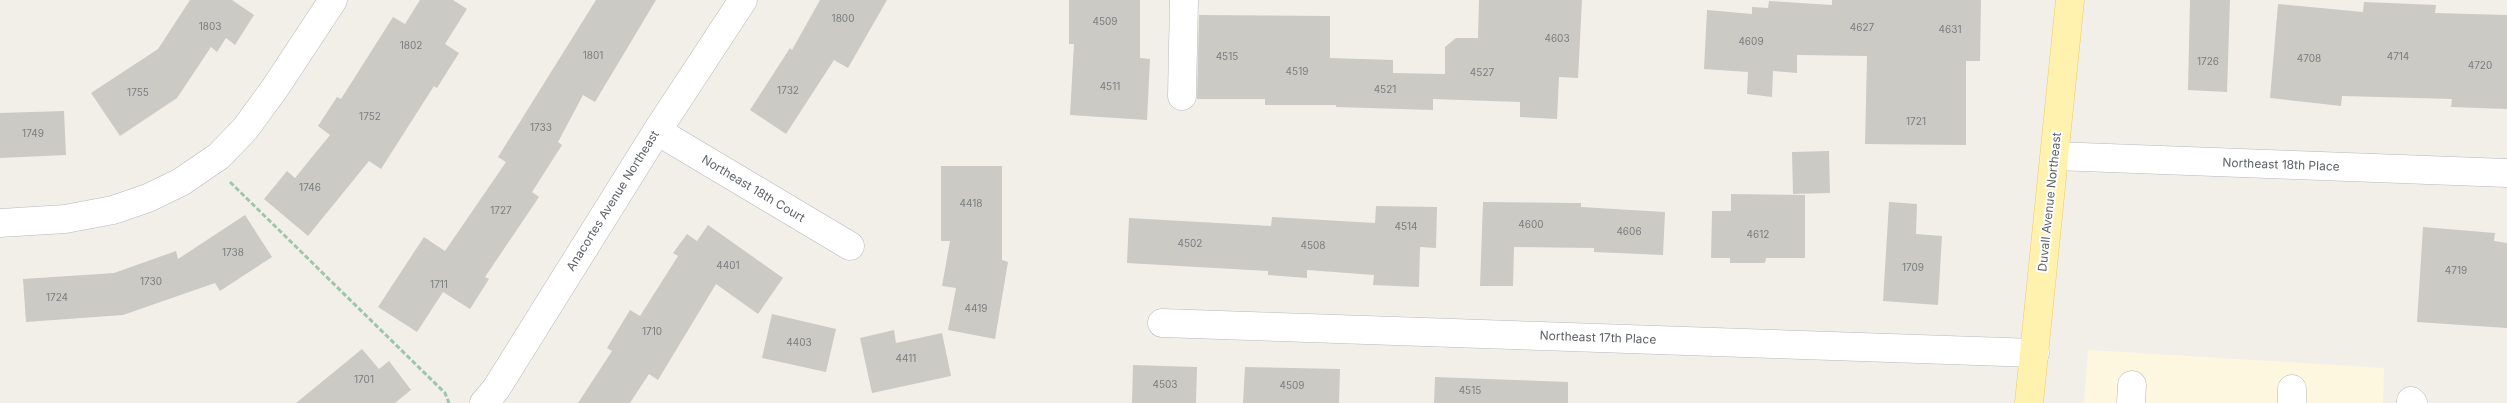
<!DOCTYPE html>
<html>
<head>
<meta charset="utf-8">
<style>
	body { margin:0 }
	canvas { display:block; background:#f1efe8 }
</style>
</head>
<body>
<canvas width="2507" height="403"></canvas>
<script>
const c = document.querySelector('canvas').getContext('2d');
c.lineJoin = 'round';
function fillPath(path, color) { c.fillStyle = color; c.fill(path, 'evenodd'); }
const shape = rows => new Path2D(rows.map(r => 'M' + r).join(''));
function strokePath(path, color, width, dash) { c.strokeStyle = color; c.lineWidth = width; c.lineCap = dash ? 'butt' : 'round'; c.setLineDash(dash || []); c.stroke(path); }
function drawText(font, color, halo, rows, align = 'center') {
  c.font = font + ' Inter,sans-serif'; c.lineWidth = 4; c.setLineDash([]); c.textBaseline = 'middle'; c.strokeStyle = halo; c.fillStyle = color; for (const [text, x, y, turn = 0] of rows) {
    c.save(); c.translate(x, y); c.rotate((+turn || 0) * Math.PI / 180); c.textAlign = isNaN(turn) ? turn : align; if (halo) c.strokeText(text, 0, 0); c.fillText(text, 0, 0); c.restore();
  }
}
fillPath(shape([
	[2088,350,2384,368,2383,403,2084,403]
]), '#fef7e0');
fillPath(shape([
	[190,0,232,0,254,15,235,45,226,38,217,52,211,47,177,98,120,136,91,93,158,49],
	[420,0,453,0,467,9,445,44,459,53,437,88,434,86,381,169,369,161,308,236,264,199,287,171,295,178,330,135,318,126,337,97,341,99,393,17,405,24],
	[596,0,656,0,595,102,583,95,558,142,562,145,532,192,539,197,485,277,489,279,470,309,443,292,417,332,378,307,424,237,445,251,506,162,498,157],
	[820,0,887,0,848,68,834,60,786,134,750,110,790,48,792,50],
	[1069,0,1140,0,1140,58,1150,59,1147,120,1070,115,1074,44,1069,44],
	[1479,0,1582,0,1578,78,1559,77,1557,119,1520,117,1520,102,1433,99,1433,110,1336,107,1336,105,1265,105,1265,99,1197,99,1199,15,1330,16,1330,58,1393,60,1393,73,1445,74,1445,47,1456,38,1478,38],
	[1832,0,1981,0,1980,61,1966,61,1966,145,1865,144,1867,56,1797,55,1797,73,1773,71,1772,97,1747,94,1748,72,1704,69,1707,10,1752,14,1752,7,1768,8,1769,1,1832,5],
	[2190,0,2230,0,2227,92,2188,90],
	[2364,2,2436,5,2435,13,2507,15,2507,109,2451,107,2452,99,2342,96,2341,106,2270,98,2278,4,2363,12],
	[64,111,66,155,0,158,0,113],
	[1829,151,1830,193,1793,194,1792,152],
	[941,166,1002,166,1002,260,1008,262,995,339,948,330,956,288,942,286,950,241,941,241],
	[1731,194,1805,195,1805,258,1766,258,1765,263,1730,263,1730,258,1711,258,1712,211,1731,211],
	[1483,202,1581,203,1581,207,1665,212,1663,255,1594,252,1594,248,1514,247,1513,286,1480,286],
	[1889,202,1917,204,1916,234,1942,236,1938,305,1883,301],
	[1376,206,1437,207,1436,248,1420,247,1419,287,1373,285,1374,275,1307,270,1307,278,1268,275,1268,271,1127,263,1129,218,1271,226,1272,217,1375,223],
	[245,215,272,257,220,291,215,283,123,315,26,322,23,279,114,273,176,251,178,259],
	[708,225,783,278,758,314,716,284,658,380,649,374,630,403,578,403,612,351,607,348,630,310,640,316,678,256,673,253,687,234,697,241],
	[2423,227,2495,233,2494,241,2507,243,2507,328,2417,322],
	[772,314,836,329,826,372,762,358],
	[894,330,896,343,942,333,951,376,872,393,860,338],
	[362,349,379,369,389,361,411,390,395,403,296,403],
	[1133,365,1197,367,1196,403,1132,403],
	[1245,367,1340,369,1339,403,1243,403],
	[1435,377,1568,382,1568,403,1434,403]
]), '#cccac5');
const minor = shape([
	[1182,96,1184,0],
	[657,131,850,246],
	[2055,156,2507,173],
	[0,223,65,219,113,210,148,198,181,182,219,156,245,129,275,88,333,0],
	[1162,323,2035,353],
	[2411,401,2413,403],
	[484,403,496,389,657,131,743,0],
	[2131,403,2132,385],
	[2292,403,2292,389]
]);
const major = shape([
	[2029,403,2070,0]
]);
strokePath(minor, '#b5b8bc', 29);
strokePath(major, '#f2c960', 29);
strokePath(shape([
	[230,182,445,393,449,403]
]), '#9cc7a9', 3, [5, 2.5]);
strokePath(minor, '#fff', 28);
strokePath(major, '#fff2af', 28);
drawText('10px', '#7a7d7f', null, [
	["1800",843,19],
	["4509",1105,22],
	["1803",210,27],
	["4627",1862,28],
	["4631",1950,30],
	["4603",1557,39],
	["4609",1751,42],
	["1802",411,46],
	["1801",593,56],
	["4515",1227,57],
	["4714",2398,57],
	["4708",2309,59],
	["1726",2208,62],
	["4720",2480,66],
	["4519",1297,72],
	["4527",1482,73],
	["4511",1110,87],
	["4521",1385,90],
	["1732",788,91],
	["1755",138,93],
	["1752",370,117],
	["1721",1916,122],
	["1733",541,128],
	["1749",33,134],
	["1746",310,188],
	["4418",971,204],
	["1727",501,211],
	["4600",1531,225],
	["4514",1406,227],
	["4606",1629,232],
	["4612",1758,235],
	["4502",1190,244],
	["4508",1313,246],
	["1738",233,253],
	["4401",728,266],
	["1709",1913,268],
	["4719",2456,271],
	["1730",151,282],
	["1711",439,285],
	["1724",57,298],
	["4419",976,309],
	["1710",652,332],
	["4403",799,343],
	["4411",906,359],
	["1701",364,380],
	["4503",1165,385],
	["4509",1292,386],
	["4515",1470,391]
]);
drawText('12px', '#5f6368', '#fff', [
	["Northeast 18th Place",2281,165,2],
	["Northeast 18th Court",753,189,31],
	["Anacortes Avenue Northeast",613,201,-58],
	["Duvall Avenue Northeast",2050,202,-84],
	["Northeast 17th Place",1598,338,2]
]);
</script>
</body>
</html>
